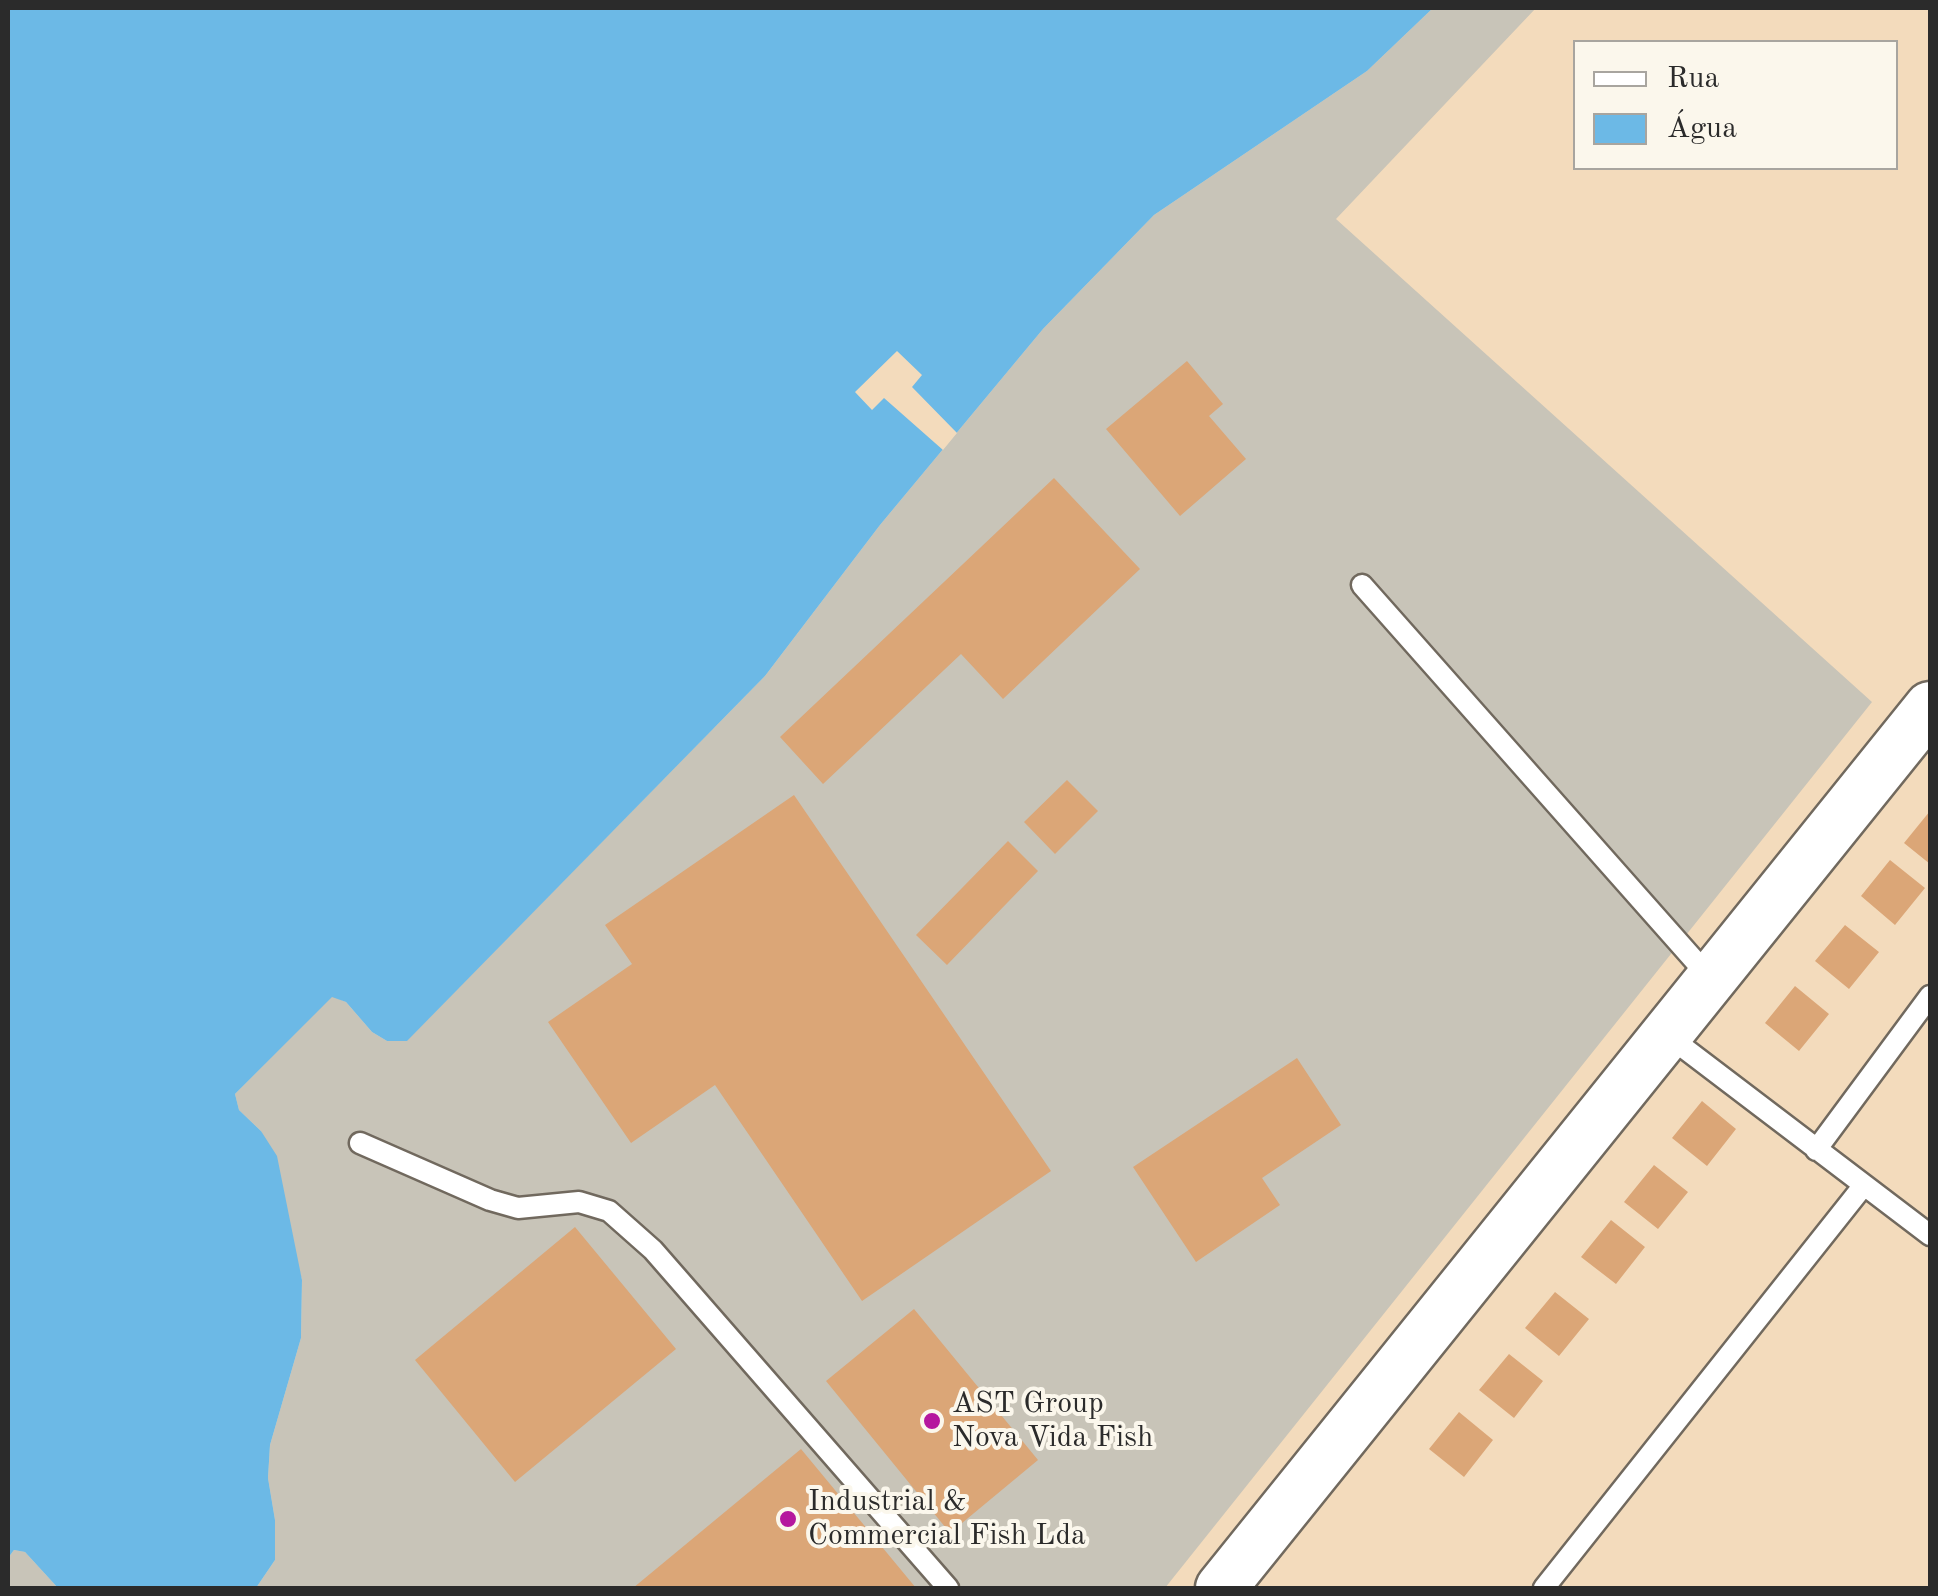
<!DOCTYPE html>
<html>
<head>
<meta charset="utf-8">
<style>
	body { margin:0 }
	#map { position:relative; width:1938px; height:1596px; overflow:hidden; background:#f3dbbc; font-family:"Old Standard TT",serif }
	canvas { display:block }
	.frame { position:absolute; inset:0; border:10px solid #2b2b2b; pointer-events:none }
	.legend { position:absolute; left:1573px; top:40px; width:325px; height:130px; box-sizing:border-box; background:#fbf7ec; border:2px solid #a8a59f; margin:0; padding:12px 18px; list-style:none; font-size:30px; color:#2b2b2b }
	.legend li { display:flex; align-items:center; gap:20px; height:50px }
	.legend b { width:50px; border:2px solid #a8a59f }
</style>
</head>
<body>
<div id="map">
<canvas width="1938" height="1596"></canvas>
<div class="frame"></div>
<ul class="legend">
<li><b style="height:12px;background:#fff"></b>Rua</li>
<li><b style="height:28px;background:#6cb9e6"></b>Água</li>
</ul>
</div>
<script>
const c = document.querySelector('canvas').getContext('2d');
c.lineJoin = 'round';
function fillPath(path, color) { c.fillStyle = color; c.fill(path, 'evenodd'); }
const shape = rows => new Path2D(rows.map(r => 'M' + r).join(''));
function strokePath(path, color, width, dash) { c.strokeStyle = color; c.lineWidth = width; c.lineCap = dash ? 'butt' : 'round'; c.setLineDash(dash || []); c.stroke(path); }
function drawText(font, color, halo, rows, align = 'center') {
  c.font = font + ' "Old Standard TT",serif'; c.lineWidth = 8; c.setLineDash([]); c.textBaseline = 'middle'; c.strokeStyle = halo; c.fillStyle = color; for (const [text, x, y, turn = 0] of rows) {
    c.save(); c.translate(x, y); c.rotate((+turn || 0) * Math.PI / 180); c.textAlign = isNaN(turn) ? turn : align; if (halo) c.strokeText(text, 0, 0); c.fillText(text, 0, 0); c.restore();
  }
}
fillPath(shape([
	[1433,8,1536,8,1336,219,1872,702,1165,1588,256,1588,275,1560,275,1520,268,1478,270,1445,301,1338,302,1280,261,1131,239,1110,235,1094,332,996,346,1002,372,1032,387,1041,407,1040,765,676,880,525,1043,329,1154,215,1367,71],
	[14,1550,25,1552,58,1588,8,1588,8,1558]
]), '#c8c4b8');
fillPath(shape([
	[8,8,1433,8,1367,71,1154,215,1043,329,880,525,765,676,407,1041,387,1041,372,1032,346,1002,332,997,235,1094,239,1110,261,1131,277,1156,302,1280,301,1338,270,1445,268,1478,275,1520,275,1560,256,1588,58,1588,25,1552,14,1550,8,1558]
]), '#6cb9e6');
fillPath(shape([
	[897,351,922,375,912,387,957,433,943,450,884,398,872,410,855,392]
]), '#f3dbbc');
fillPath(shape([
	[1187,361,1223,404,1209,416,1246,459,1180,516,1106,429],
	[1054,478,1140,569,1003,699,961,654,823,784,780,737],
	[1067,780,1098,811,1055,854,1024,822],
	[794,795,1051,1171,862,1301,715,1085,631,1143,548,1022,632,964,605,925],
	[1930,811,1930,864,1904,843],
	[1008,841,1038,871,947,965,916,935],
	[1890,860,1925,888,1895,925,1861,896],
	[1845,925,1879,952,1849,989,1815,961],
	[1795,986,1829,1014,1799,1051,1765,1023],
	[1297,1058,1341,1125,1262,1178,1280,1205,1196,1262,1133,1167],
	[1702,1101,1736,1129,1707,1166,1672,1138],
	[1654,1165,1688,1192,1658,1229,1624,1202],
	[1611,1220,1645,1247,1616,1284,1581,1257],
	[575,1227,676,1349,515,1482,415,1360],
	[1555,1292,1589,1319,1559,1356,1525,1328],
	[914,1309,1038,1460,950,1533,826,1381],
	[1509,1354,1543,1381,1514,1418,1479,1390],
	[1459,1412,1493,1440,1464,1477,1429,1449],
	[801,1449,916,1588,633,1588]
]), '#dba677');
const service = shape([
	[1362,585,1711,979],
	[1667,1035,1930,1235],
	[360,1143,490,1200,518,1208,579,1202,609,1211,653,1250,948,1588],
	[1816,1150,1930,996],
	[1544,1588,1864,1185]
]);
const tertiary = shape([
	[1221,1588,1930,707]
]);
strokePath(service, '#71695e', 25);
strokePath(tertiary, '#71695e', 55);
strokePath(service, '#fff', 20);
strokePath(tertiary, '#fff', 50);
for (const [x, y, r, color] of [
	[932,1421,10,"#b5179e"],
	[788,1519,10,"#b5179e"]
]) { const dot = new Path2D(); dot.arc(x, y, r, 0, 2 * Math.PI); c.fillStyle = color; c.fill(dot); strokePath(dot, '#fbf7ec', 4); }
drawText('30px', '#2b2b2b', '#fbf7ec', [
	["AST Group",952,1404],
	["Nova Vida Fish",952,1438],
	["Industrial &",808,1502],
	["Commercial Fish Lda",808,1536]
], 'left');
</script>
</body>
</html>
